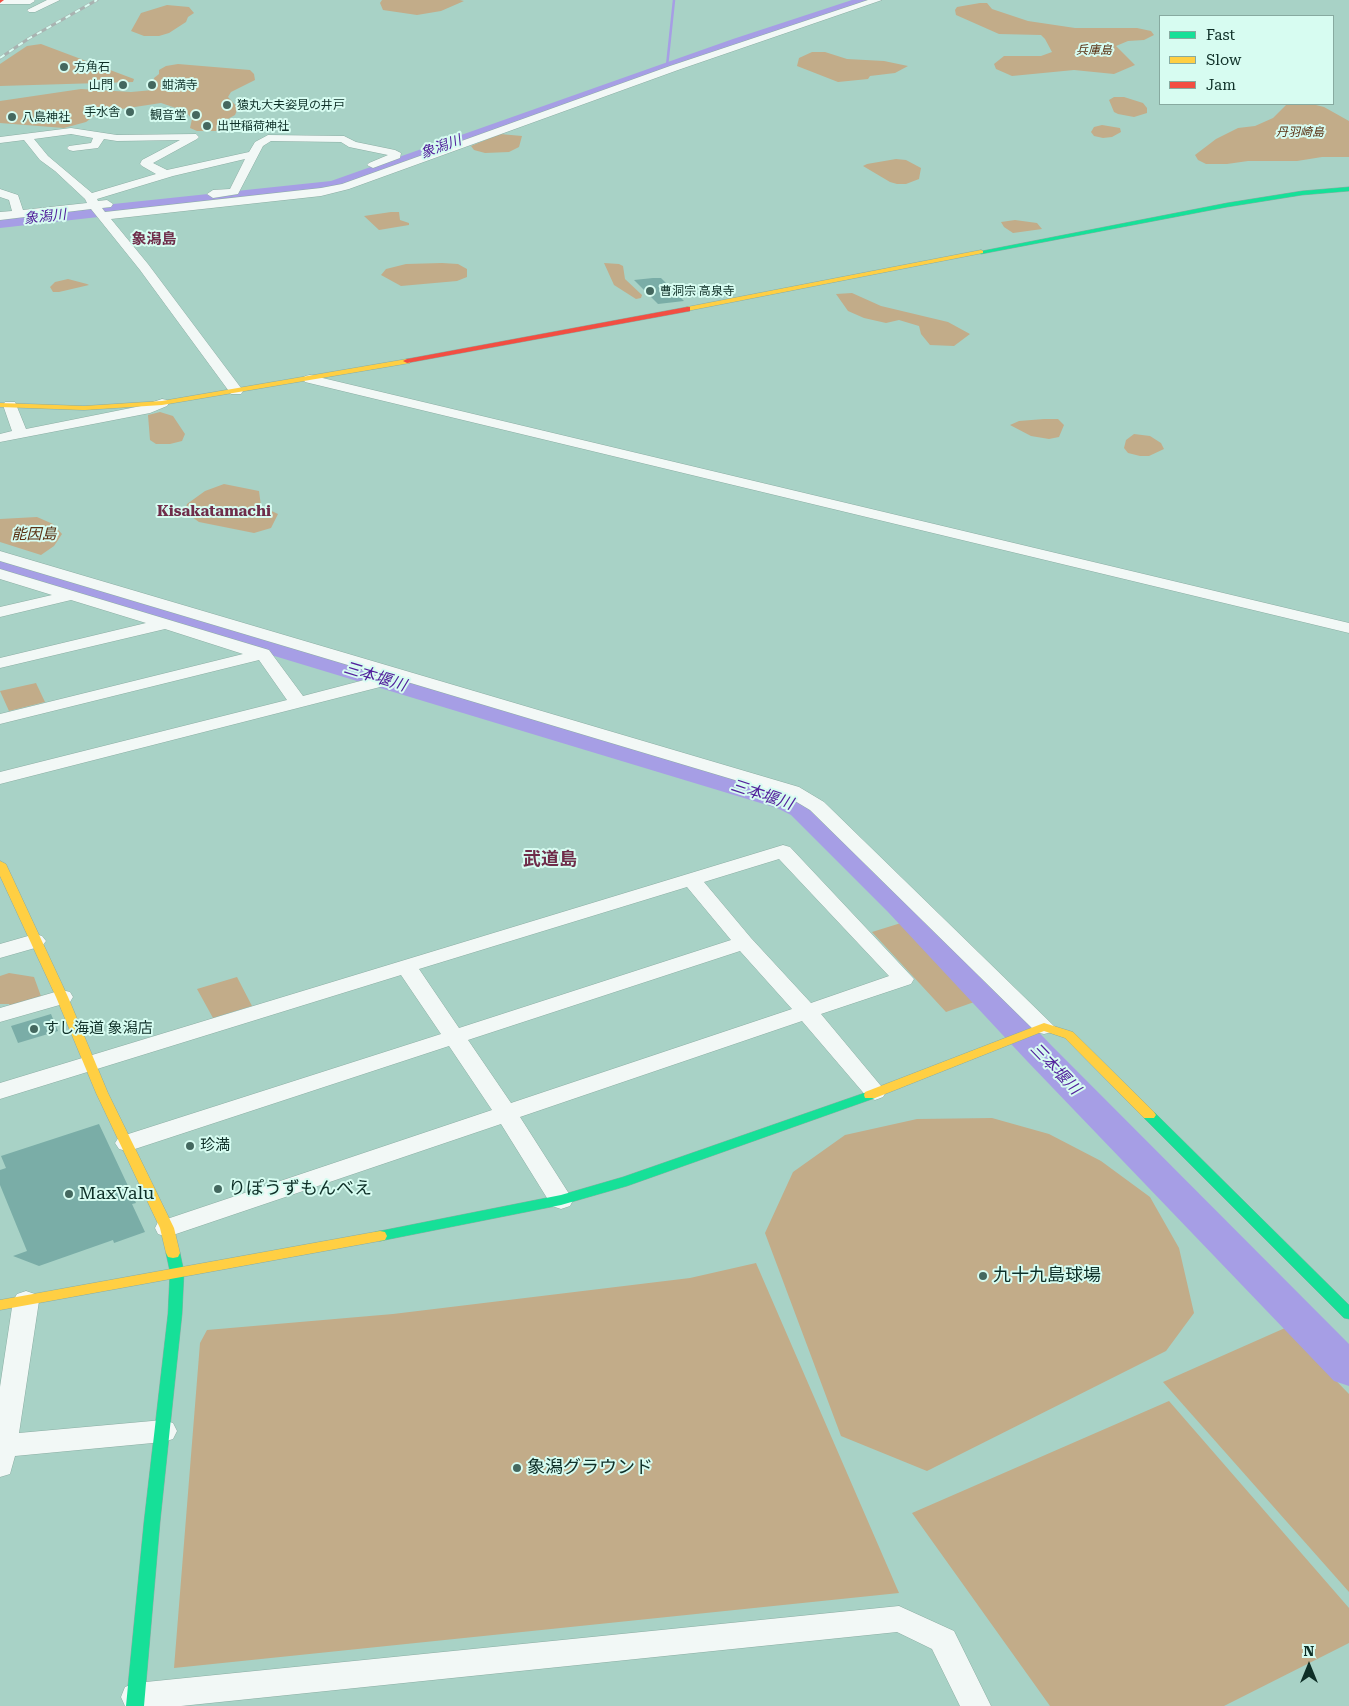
<!DOCTYPE html>
<html>
<head>
<meta charset="utf-8">
<style>
	body { margin:0 }
	#map { position:relative; width:1349px; height:1706px; overflow:hidden; background:#a8d2c6; font-family:"Roboto Serif",serif }
	canvas { display:block }
	.legend { position:absolute; left:1159px; top:15px; width:175px; height:90px; box-sizing:border-box; background:#d7fcf1; border:1px solid #87aaa0; margin:0; padding:6px 9px; list-style:none; font-size:15px; color:#0e2f27 }
	.legend li { display:flex; align-items:center; gap:10px; height:25px }
	.legend b { width:25px; border:1px solid #87aaa0 }
	.north { position:absolute; left:1284px; top:1641px; width:50px; height:50px; -webkit-text-stroke:4px #d7fcf1; paint-order:stroke; rotate:0deg; font-size:14px; font-weight:700; line-height:20px; text-align:center; color:#0e2f27 }
	.north::after { content:''; display:block; margin:auto; width:18px; height:22px; background:#0e2f27; clip-path:polygon(50% 0,100% 100%,50% 72%,0 100%) }
</style>
</head>
<body>
<div id="map">
<canvas width="1349" height="1706"></canvas>
<ul class="legend">
<li><b style="height:6px;background:#16e098"></b>Fast</li>
<li><b style="height:6px;background:#ffcf43"></b>Slow</li>
<li><b style="height:6px;background:#f24e42"></b>Jam</li>
</ul>
<div class="north">N</div>
</div>
<script>
const c = document.querySelector('canvas').getContext('2d');
c.lineJoin = 'round';
function fillPath(path, color) { c.fillStyle = color; c.fill(path, 'evenodd'); }
const shape = rows => new Path2D(rows.map(r => 'M' + r).join(''));
function strokePath(path, color, width, dash) { c.strokeStyle = color; c.lineWidth = width; c.lineCap = dash ? 'butt' : 'round'; c.setLineDash(dash || []); c.stroke(path); }
function drawText(font, color, halo, rows, align = 'center') {
  c.font = font + ' "Roboto Serif","Noto Sans JP",serif'; c.lineWidth = 4; c.setLineDash([]); c.textBaseline = 'middle'; c.strokeStyle = halo; c.fillStyle = color; for (const [text, x, y, turn = 0] of rows) {
    c.save(); c.translate(x, y); c.rotate((+turn || 0) * Math.PI / 180); c.textAlign = isNaN(turn) ? turn : align; if (halo) c.strokeText(text, 0, 0); c.fillText(text, 0, 0); c.restore();
  }
}
fillPath(shape([
	[382,0,460,0,464,1,441,11,417,15,383,10,380,3],
	[980,3,987,3,992,9,1028,21,1075,28,1137,28,1151,31,1154,35,1144,40,1128,41,1116,46,1135,65,1114,74,1074,70,1012,76,996,69,994,64,1004,56,1041,56,1052,52,1045,39,1041,35,999,34,956,15,955,10,957,7],
	[167,5,189,7,194,13,188,17,186,22,169,33,159,36,144,36,131,31,141,13],
	[41,44,134,79,133,82,0,86,0,64,27,46],
	[812,52,825,52,847,59,884,61,908,66,895,73,870,76,868,79,838,82,797,66,799,58],
	[178,64,250,70,254,74,255,80,231,92,228,97,238,108,235,115,226,120,229,127,223,131,197,131,190,128,192,119,185,111,161,103,115,110,94,116,86,122,64,128,0,123,0,101,81,89,131,92,153,90,154,78,159,74,159,70,166,66],
	[1114,97,1124,97,1143,103,1147,108,1147,113,1134,117,1118,114,1114,112,1109,100],
	[1287,104,1312,104,1324,107,1349,121,1349,157,1322,157,1297,161,1248,161,1227,164,1206,164,1198,160,1195,155,1216,139,1238,128,1255,126,1273,118],
	[1102,125,1120,128,1121,132,1112,137,1103,138,1094,136,1091,132,1094,127],
	[500,134,522,136,519,147,509,152,485,153,474,150,471,146],
	[896,159,906,160,921,168,919,179,906,184,897,184,890,182,863,166,867,164],
	[391,212,399,212,400,220,409,223,409,225,379,230,364,216],
	[1015,220,1037,223,1042,229,1013,233,1004,227,1001,222],
	[442,263,458,264,467,269,467,277,457,281,401,286,381,275,386,269,406,264],
	[604,263,619,264,623,266,625,279,642,295,641,298,636,299,614,285],
	[68,279,87,284,89,285,59,292,53,292,50,287,55,282],
	[852,293,881,306,948,322,970,334,954,346,930,345,921,334,919,326,899,320,886,323,864,318,848,311,836,294],
	[160,412,173,416,185,434,182,441,170,444,156,444,150,440,148,415],
	[1044,419,1058,419,1064,425,1059,437,1049,439,1031,436,1010,425,1019,421],
	[1134,434,1150,436,1161,443,1164,449,1149,456,1140,456,1128,453,1124,448,1126,440],
	[224,484,259,491,261,506,278,514,271,528,254,533,199,522,185,512,187,504,205,491],
	[37,517,53,524,62,534,54,546,41,555,0,542,0,519],
	[36,683,45,702,9,711,0,691],
	[901,923,977,1001,946,1012,872,932],
	[9,973,34,977,42,999,11,1008,9,1004,0,1004,0,976],
	[237,977,252,1006,213,1018,197,989],
	[992,1118,1049,1134,1101,1161,1150,1197,1179,1248,1194,1313,1166,1351,927,1471,841,1436,765,1233,793,1172,845,1135,917,1119],
	[756,1263,899,1593,174,1668,200,1343,207,1330,393,1314,690,1278],
	[1285,1328,1349,1394,1349,1592,1163,1382],
	[1169,1401,1349,1608,1349,1643,1224,1706,1050,1706,912,1513]
]), '#c2ac89');
strokePath(shape([
	[667,66,674,0]
]), '#a69ee5', 2.5);
fillPath(shape([
	[852,0,874,0,872,3,743,45,340,190,0,228,0,216,331,181,733,39,852,0],
	[0,557,799,796,813,803,910,898,1051,1045,1349,1344,1349,1386,1334,1381,1027,1061,888,912,791,815,777,808,0,573,0,557]
]), '#a69ee5');
fillPath(shape([
	[653,278,661,278,684,301,658,304,634,280],
	[51,1014,58,1031,18,1043,11,1026],
	[99,1124,136,1203,132,1204,145,1232,114,1243,113,1240,39,1266,13,1256,27,1251,0,1185,0,1170,6,1168,1,1156]
]), '#7aada7');
const street = shape([
	[0,0,34,0,35,1,30,4,0,4,0,0],
	[47,0,60,0,35,12,29,12,27,10,47,0],
	[868,0,882,0,678,70,349,189,321,196,111,219,148,264,241,388,243,391,241,394,231,394,140,270,91,209,0,220,0,212,12,211,9,200,0,197,0,189,18,195,23,210,87,203,85,199,55,171,40,160,24,140,0,143,0,137,71,128,117,135,196,134,199,137,197,139,153,163,167,170,249,152,255,142,268,135,344,136,356,142,395,150,401,153,400,158,373,168,367,165,369,163,388,155,349,147,341,142,271,141,263,146,238,194,213,198,207,194,213,190,230,189,245,159,173,176,97,199,98,201,107,200,113,204,111,207,102,208,105,212,321,188,342,184,670,66,868,0],
	[71,134,93,138,91,143,69,146,67,148,69,150,73,151,98,148,104,139,117,141,180,140,142,160,140,164,142,166,156,174,92,193,48,156,34,139,71,134],
	[310,375,1349,623,1349,633,305,382,303,379,305,376,310,375],
	[162,399,167,400,169,403,167,406,150,413,0,442,0,434,12,431,3,405,5,402,15,402,26,429,141,406,162,399],
	[0,551,799,787,824,802,1055,1027,1052,1032,1044,1034,1036,1032,810,810,785,795,394,678,384,686,0,784,0,772,287,700,259,660,0,724,0,714,243,654,165,629,0,668,0,658,146,623,71,600,0,617,0,607,52,595,0,579,0,569,269,650,303,696,372,678,378,674,0,561,0,551],
	[783,845,790,847,914,979,911,984,821,1014,886,1092,883,1097,875,1100,867,1097,802,1021,520,1117,573,1200,570,1206,561,1209,552,1206,501,1124,176,1234,167,1237,158,1234,155,1228,158,1222,492,1110,449,1046,135,1149,127,1151,119,1149,115,1143,119,1137,441,1034,401,975,0,1099,0,1083,783,845],
	[779,859,889,976,811,1003,751,938,704,882,779,859],
	[687,887,731,940,459,1028,419,969,687,887],
	[740,951,792,1009,511,1103,468,1040,740,951],
	[35,934,42,936,46,941,42,946,0,958,0,944,35,934],
	[62,990,70,992,73,997,70,1002,0,1022,0,1008,62,990],
	[26,1291,35,1294,39,1301,19,1433,163,1420,173,1423,177,1431,173,1439,163,1442,15,1456,10,1474,0,1477,0,1387,13,1301,17,1294,26,1291],
	[899,1606,954,1631,991,1706,960,1706,932,1649,897,1632,181,1706,125,1706,121,1697,125,1687,136,1683,899,1606]
]);
const fast = shape([
	[1349,187,1349,191,1302,195,1227,207,981,254,977,252,1227,203,1302,191,1349,187],
	[870,1091,875,1092,876,1095,875,1098,627,1186,561,1205,380,1241,375,1240,373,1236,375,1232,380,1231,561,1195,623,1177,870,1091],
	[1149,1111,1154,1112,1349,1305,1349,1319,1344,1318,1144,1118,1142,1115,1144,1112,1149,1111],
	[173,1248,178,1249,180,1253,184,1272,182,1314,160,1522,144,1706,126,1706,144,1522,168,1314,170,1272,166,1253,168,1249,173,1248]
]);
const slow = shape([
	[981,250,983,251,983,253,687,311,683,309,687,307,981,250],
	[407,359,410,359,410,363,162,405,84,410,0,407,0,403,84,406,162,401,407,359],
	[0,861,6,864,68,997,108,1093,174,1228,180,1253,178,1257,173,1258,168,1257,166,1253,160,1228,96,1093,56,997,0,876,0,861],
	[1044,1023,1073,1032,1154,1112,1156,1115,1154,1118,1144,1118,1065,1038,1044,1031,875,1098,865,1098,864,1095,865,1092,1044,1023],
	[380,1231,385,1232,387,1236,385,1240,0,1310,0,1300,380,1231]
]);
const jam = shape([
	[0,0,4,0,0,3,0,0],
	[687,307,690,307,690,311,407,363,403,361,407,359,687,307]
]);
strokePath(street, '#8bada3', 1);
strokePath(fast, '#8bada3', 1);
strokePath(slow, '#8bada3', 1);
strokePath(jam, '#8bada3', 1);
fillPath(street, '#f2f8f6');
fillPath(fast, '#16e098');
fillPath(slow, '#ffcf43');
fillPath(jam, '#f24e42');
const rail = shape([
	[0,58,28,39,97,0]
]);
strokePath(rail, '#a9b3b1', 3);
strokePath(rail, '#d7fcf1', 2, [5.5]);
for (const [x, y, r, color] of [
	[64,67,5,"#44685f"],
	[123,85,5,"#44685f"],
	[152,85,5,"#44685f"],
	[227,105,5,"#44685f"],
	[130,112,5,"#44685f"],
	[196,115,5,"#44685f"],
	[12,117,5,"#44685f"],
	[207,126,5,"#44685f"],
	[650,291,5,"#44685f"],
	[34,1029,5,"#44685f"],
	[190,1146,5,"#44685f"],
	[218,1189,5,"#44685f"],
	[69,1194,5,"#44685f"],
	[983,1276,5,"#44685f"],
	[517,1468,5,"#44685f"]
]) { const dot = new Path2D(); dot.arc(x, y, r, 0, 2 * Math.PI); c.fillStyle = color; c.fill(dot); strokePath(dot, '#d7fcf1', 2); }
drawText('italic 12px', '#593012', '#d7fcf1', [
	["兵庫島",1094,50],
	["丹羽崎島",1300,132]
]);
drawText('12px', '#0e2f27', '#d7fcf1', [
	["方角石",74,67],
	["山門",113,85,"right"],
	["蚶満寺",162,85],
	["猿丸大夫姿見の井戸",237,105],
	["手水舎",120,112,"right"],
	["観音堂",186,115,"right"],
	["八島神社",22,117],
	["出世稲荷神社",217,126],
	["曹洞宗 高泉寺",660,291]
], 'left');
drawText('italic 14px', '#52219c', '#d7fcf1', [
	["象潟川",441,147,-20],
	["象潟川",45,217,-6]
]);
drawText('bold 15px', '#6f2d4a', '#d7fcf1', [
	["象潟島",154,240],
	["Kisakatamachi",214,512]
]);
drawText('italic 15px', '#593012', '#d7fcf1', [
	["能因島",34,535]
]);
drawText('15px', '#0e2f27', '#d7fcf1', [
	["すし海道 象潟店",44,1029],
	["珍満",200,1146]
], 'left');
drawText('italic 16px', '#52219c', '#d7fcf1', [
	["三本堰川",375,677,17],
	["三本堰川",762,795,18],
	["三本堰川",1055,1069,46]
]);
drawText('bold 18px', '#6f2d4a', '#d7fcf1', [
	["武道島",550,860]
]);
drawText('18px', '#0e2f27', '#d7fcf1', [
	["りぽうずもんべえ",228,1189],
	["MaxValu",79,1194],
	["九十九島球場",993,1276],
	["象潟グラウンド",527,1468]
], 'left');
</script>
</body>
</html>
